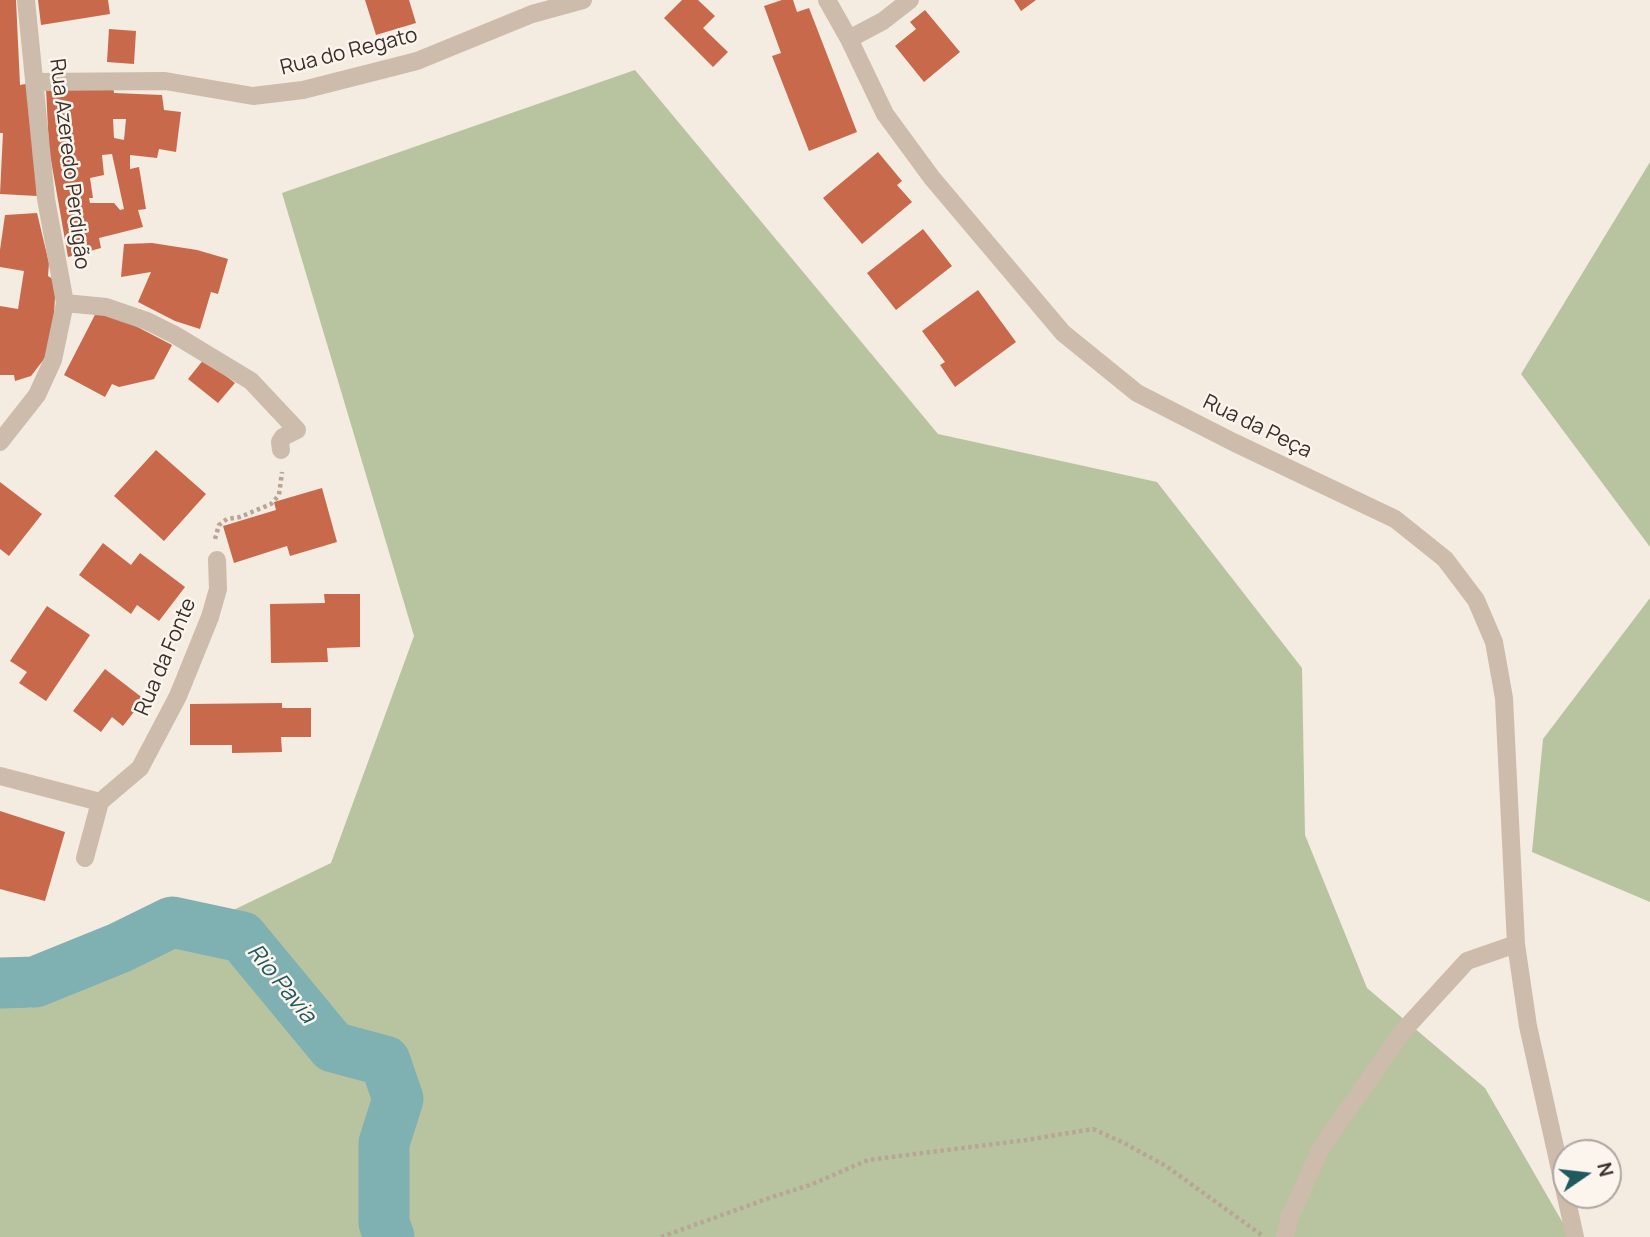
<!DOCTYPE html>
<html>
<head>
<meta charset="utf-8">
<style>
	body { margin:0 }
	#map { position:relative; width:1650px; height:1237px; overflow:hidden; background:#f4ebe1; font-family:Manrope,sans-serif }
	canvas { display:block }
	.north { position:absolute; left:1552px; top:1139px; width:70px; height:70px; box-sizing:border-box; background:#fbf5ee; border:2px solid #aea6a0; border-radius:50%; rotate:76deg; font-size:19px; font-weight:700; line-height:28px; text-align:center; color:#3b302b }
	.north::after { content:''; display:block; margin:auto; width:24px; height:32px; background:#1f5a5e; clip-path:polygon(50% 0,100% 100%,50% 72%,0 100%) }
</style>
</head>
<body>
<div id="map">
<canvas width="1650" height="1237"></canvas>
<div class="north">N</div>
</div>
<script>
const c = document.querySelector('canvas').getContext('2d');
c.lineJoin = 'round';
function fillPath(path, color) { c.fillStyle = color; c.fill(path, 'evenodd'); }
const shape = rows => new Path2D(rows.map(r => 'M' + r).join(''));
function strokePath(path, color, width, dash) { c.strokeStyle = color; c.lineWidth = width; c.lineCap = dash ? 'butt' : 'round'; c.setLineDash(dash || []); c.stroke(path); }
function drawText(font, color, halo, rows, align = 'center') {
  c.font = font + ' Manrope,sans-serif'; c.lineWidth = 5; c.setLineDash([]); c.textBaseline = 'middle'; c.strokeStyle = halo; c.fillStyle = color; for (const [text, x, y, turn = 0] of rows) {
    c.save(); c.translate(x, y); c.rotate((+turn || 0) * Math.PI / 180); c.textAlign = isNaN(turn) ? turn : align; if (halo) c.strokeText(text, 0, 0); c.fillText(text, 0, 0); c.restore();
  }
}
fillPath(shape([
	[635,70,938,434,1157,482,1302,668,1305,835,1367,988,1485,1088,1571,1237,0,1237,0,998,30,1008,331,863,414,636,282,193],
	[1650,162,1650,547,1521,374],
	[1650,598,1650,902,1532,852,1543,739]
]), '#b8c4a0');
strokePath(shape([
	[0,983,35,982,119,948,172,922,242,937,333,1047,385,1061,398,1099,384,1143,384,1223,389,1237]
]), '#7fb0b2', 51);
fillPath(shape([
	[0,0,16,0,20,85,31,83,37,196,0,194,3,133,0,133],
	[38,0,108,0,110,14,41,25],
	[365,0,409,0,416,23,376,35],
	[682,0,698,0,715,16,703,28,728,52,713,67,664,18],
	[782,0,793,0,797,12,809,8,857,132,809,151,772,56,781,53,764,6],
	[1014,0,1036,0,1021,11],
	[925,10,960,52,924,82,895,46,916,29,910,22],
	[109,29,136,31,134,64,107,62],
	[113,85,114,93,162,95,164,110,181,112,176,152,159,149,157,158,130,155,130,169,139,167,146,209,138,210,143,227,99,238,101,248,68,257,49,149,46,88],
	[113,119,126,119,124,140,114,138],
	[112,154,124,209,120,210,114,203,90,203,89,198,93,198,90,178,104,175,102,155],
	[878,152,902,181,897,185,912,202,862,244,823,198],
	[37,213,49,263,48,276,56,281,54,314,48,354,31,376,15,381,14,375,0,375,0,306,18,309,24,271,0,267,0,250,5,215],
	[923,229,952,266,896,310,867,273],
	[152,243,197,250,228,259,218,294,211,292,200,329,175,321,138,302,151,272,121,277,124,244],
	[978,290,1016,342,955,387,940,365,945,362,922,331],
	[99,307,172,345,154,379,119,387,112,384,105,397,64,375],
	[204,359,235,383,218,403,188,379],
	[156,450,206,494,164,541,114,496],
	[0,482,42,514,9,556,0,549],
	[322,488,337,542,290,556,287,546,234,563,223,526,276,510,274,502],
	[103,543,131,565,140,553,185,587,159,621,137,605,131,614,79,575],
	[324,594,360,594,360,647,327,648,328,662,271,663,270,604,325,603],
	[47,606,90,635,46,701,19,683,27,672,10,661],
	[105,669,144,699,123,726,112,717,101,732,73,711],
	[282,703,282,708,311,708,311,737,281,737,282,752,232,753,232,745,190,745,190,704],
	[0,811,65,832,45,901,0,889]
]), '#c8694b');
strokePath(shape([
	[215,539,219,525,227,519,240,517,271,504,279,495,282,472],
	[661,1237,772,1197,810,1185,868,1160,1026,1140,1093,1129,1122,1142,1166,1166,1263,1236]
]), '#b9a596', 4.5, [3.5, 3.5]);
strokePath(shape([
	[827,0,849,39,885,114,932,178,1063,333,1137,393,1233,442,1395,519,1445,559,1476,600,1494,642,1504,698,1516,944,1528,1026,1575,1237],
	[849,39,883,21,910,0],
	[34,82,165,81,253,96,303,90,417,61,532,14,583,0],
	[65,303,106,307,147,321,175,335,251,381,297,430,283,437,280,442,281,450],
	[0,442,37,395,53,360,65,303,46,199,26,0],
	[0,776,100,802,140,768,178,696,210,617,218,589,217,560],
	[85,858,100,802],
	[1285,1237,1290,1216,1321,1148,1403,1031,1467,961,1516,944]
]), '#cdbbac', 18);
drawText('21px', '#3b302b', '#fbf5ee', [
	["Rua do Regato",349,52,-14],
	["Rua Azeredo Perdigão",69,164,83],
	["Rua da Peça",1257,427,26],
	["Rua da Fonte",166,657,-67]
]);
drawText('italic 23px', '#1f5a5e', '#fbf5ee', [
	["Rio Pavia",281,984,51]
]);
</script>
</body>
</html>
